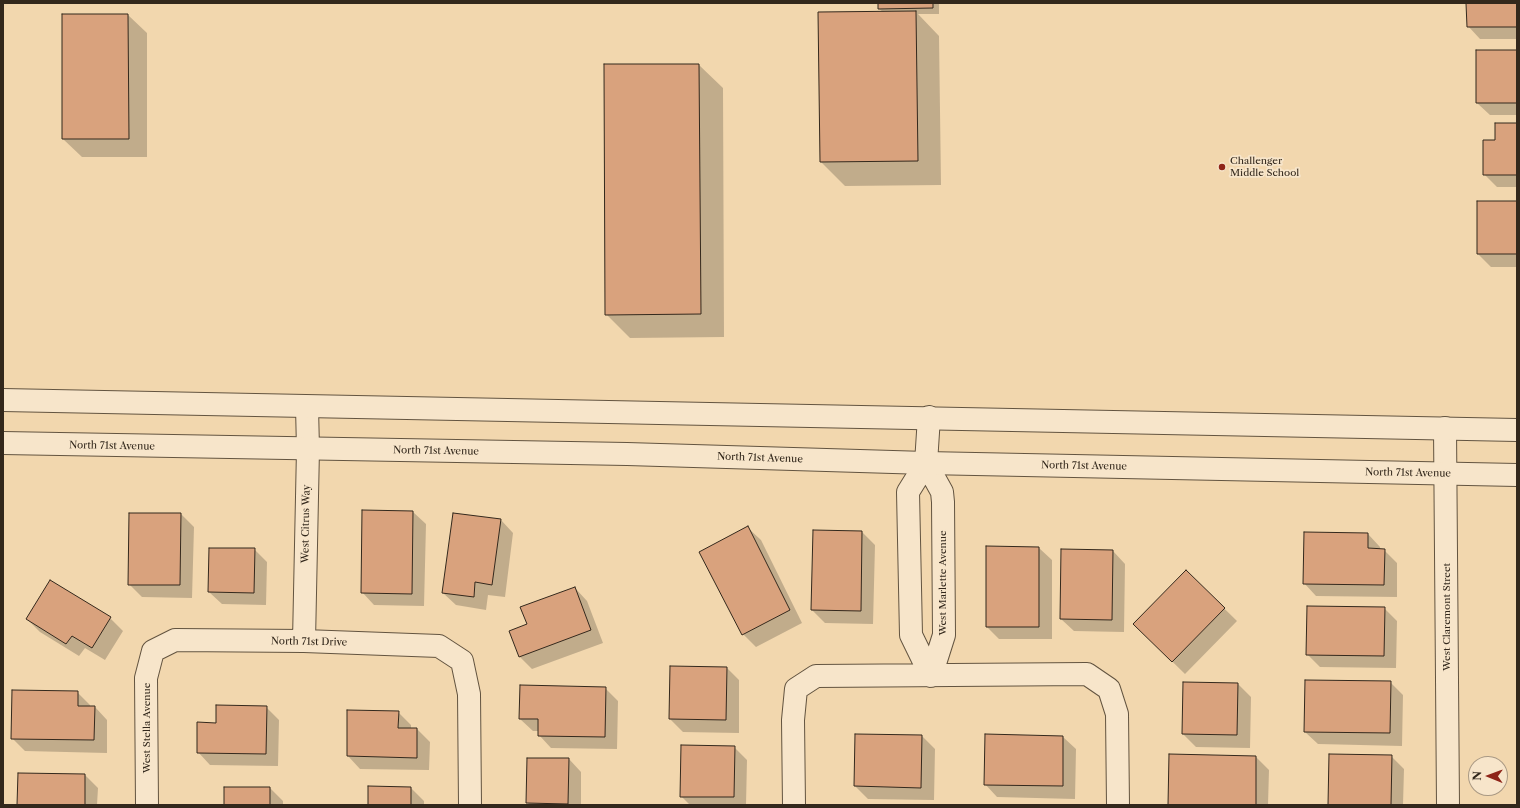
<!DOCTYPE html>
<html>
<head>
<meta charset="utf-8">
<style>
	body { margin:0 }
	#map { position:relative; width:1520px; height:808px; overflow:hidden; background:#f2d7ae; font-family:"Libre Caslon Text",serif }
	canvas { display:block }
	.frame { position:absolute; inset:0; border:4px solid #33281c; pointer-events:none }
	.north { position:absolute; left:1468px; top:756px; width:40px; height:40px; box-sizing:border-box; background:#f7e5ca; border:1px solid #a99984; border-radius:50%; rotate:271deg; font-size:11px; font-weight:700; line-height:16px; text-align:center; color:#33281c }
	.north::after { content:''; display:block; margin:auto; width:14px; height:18px; background:#8f2418; clip-path:polygon(50% 0,100% 100%,50% 72%,0 100%) }
</style>
</head>
<body>
<div id="map">
<canvas width="1520" height="808"></canvas>
<div class="frame"></div>
<div class="north">N</div>
</div>
<script>
const c = document.querySelector('canvas').getContext('2d');
c.lineJoin = 'round';
function fillPath(path, color) { c.fillStyle = color; c.fill(path, 'evenodd'); }
const shape = rows => new Path2D(rows.map(r => 'M' + r).join(''));
function strokePath(path, color, width, dash) { c.strokeStyle = color; c.lineWidth = width; c.lineCap = dash ? 'butt' : 'round'; c.setLineDash(dash || []); c.stroke(path); }
function drawText(font, color, halo, rows, align = 'center') {
  c.font = font + ' "Libre Caslon Text",serif'; c.lineWidth = 3.5; c.setLineDash([]); c.textBaseline = 'middle'; c.strokeStyle = halo; c.fillStyle = color; for (const [text, x, y, turn = 0] of rows) {
    c.save(); c.translate(x, y); c.rotate((+turn || 0) * Math.PI / 180); c.textAlign = isNaN(turn) ? turn : align; if (halo) c.strokeText(text, 0, 0); c.fillText(text, 0, 0); c.restore();
  }
}
fillPath(shape([
	[879,3,939,3,939,14,918,14,939,36,941,185,845,186,821,162,883,12,879,9],
	[1467,3,1517,3,1517,39,1480,39,1468,26],
	[128,15,147,33,147,157,82,157,63,139],
	[1517,51,1517,115,1490,115,1477,103],
	[699,65,723,88,724,337,630,338,606,314],
	[1517,124,1517,187,1497,187,1484,174,1496,141],
	[1478,202,1517,202,1517,267,1491,267,1478,254],
	[363,511,413,512,426,524,424,606,374,605,362,592],
	[181,514,194,527,192,598,142,597,129,584],
	[501,520,513,533,505,597,488,595,486,610,456,605,443,593],
	[748,528,761,540,802,623,756,647,743,634],
	[814,532,862,532,875,545,873,624,825,623,812,610],
	[1368,534,1380,547,1380,550,1384,550,1397,563,1397,597,1316,596,1304,583],
	[1039,548,1052,560,1052,639,999,639,987,627],
	[254,549,267,562,266,605,222,604,209,592],
	[1113,551,1125,564,1124,632,1074,631,1061,619],
	[1186,571,1237,621,1185,674,1134,624],
	[575,588,587,601,603,643,532,669,519,656,528,625],
	[1384,608,1397,621,1396,668,1320,667,1307,654],
	[110,618,123,631,105,660,85,648,79,656,40,632,27,619],
	[727,668,739,680,739,733,683,732,670,719],
	[1390,682,1403,695,1402,746,1318,744,1305,732],
	[1238,684,1251,697,1250,748,1196,747,1183,734],
	[605,688,618,701,617,749,551,748,539,735,539,731,533,731,520,719],
	[77,692,90,705,90,707,95,707,107,720,107,753,25,751,12,738],
	[266,707,279,720,278,766,210,765,198,752,217,724],
	[398,712,411,725,411,729,417,729,430,742,429,770,360,769,348,756],
	[922,736,935,749,934,800,868,799,855,786],
	[1063,737,1076,749,1075,799,997,797,985,784],
	[734,747,747,760,746,805,690,805,681,796],
	[1391,756,1404,769,1403,805,1329,805],
	[1256,757,1269,770,1268,805,1169,805],
	[569,759,581,772,581,805,530,805,527,802],
	[85,775,98,788,97,805,18,805],
	[270,788,283,801,283,805,225,805],
	[411,788,424,801,424,805,369,805]
]), '#0003');
const building = shape([
	[878,3,933,3,933,8,878,9,878,3],
	[1466,3,1517,3,1517,27,1467,27,1466,3],
	[916,11,918,161,820,162,818,12,916,11],
	[62,14,128,14,129,139,62,139,62,14],
	[1476,50,1517,50,1517,103,1476,103,1476,50],
	[604,64,699,64,701,314,605,315,604,64],
	[1495,123,1517,123,1517,175,1483,175,1483,140,1495,140,1495,123],
	[1477,201,1517,201,1517,254,1477,254,1477,201],
	[362,510,413,511,412,594,361,593,362,510],
	[129,513,181,513,180,585,128,585,129,513],
	[453,513,501,519,492,585,475,582,474,597,442,593,453,513],
	[748,526,790,610,742,635,699,552,748,526],
	[813,530,862,531,861,611,811,610,813,530],
	[1304,532,1368,533,1368,548,1385,549,1384,585,1303,584,1304,532],
	[986,546,1039,547,1039,627,986,627,986,546],
	[209,548,255,548,254,593,208,592,209,548],
	[1061,549,1113,550,1112,620,1060,619,1061,549],
	[1186,570,1225,608,1172,662,1133,624,1186,570],
	[50,580,111,617,92,648,72,636,66,644,26,619,50,580],
	[575,587,591,630,519,657,509,631,527,624,520,607,575,587],
	[1307,606,1385,607,1384,656,1306,655,1307,606],
	[670,666,727,667,726,720,669,719,670,666],
	[1305,680,1391,681,1390,733,1304,732,1305,680],
	[1183,682,1238,683,1237,735,1182,734,1183,682],
	[520,685,606,687,605,737,538,736,538,719,519,719,520,685],
	[12,690,78,691,78,706,95,706,94,740,11,739,12,690],
	[216,705,267,706,266,754,197,753,197,722,216,723,216,705],
	[347,710,399,711,398,728,417,728,417,758,347,756,347,710],
	[855,734,922,735,921,788,854,786,855,734],
	[985,734,1063,736,1063,786,984,785,985,734],
	[681,745,735,746,734,797,680,797,681,745],
	[1169,754,1256,756,1256,805,1168,805,1169,754],
	[1329,754,1392,755,1391,805,1328,805,1329,754],
	[527,758,569,758,568,804,526,803,527,758],
	[18,773,85,774,85,805,17,805,18,773],
	[368,786,411,787,411,805,368,805,368,786],
	[224,787,270,787,270,805,224,805,224,787]
]);
fillPath(building, '#d9a27d');
strokePath(building, '#33281c', 1);
const minor = shape([
	[929,417,926,463,908,492,911,635,931,676],
	[1445,428,1448,805],
	[926,463,942,492,943,502,944,635,931,676],
	[304,641,308,449,307,407],
	[147,805,146,678,153,651,175,640,304,641,439,646,462,661,469,694,470,805],
	[794,805,793,720,796,689,816,676,1087,674,1109,689,1117,714,1118,805]
]);
const tertiary = shape([
	[3,400,1517,430],
	[3,443,627,454,926,463,1517,475]
]);
strokePath(minor, '#635440', 24);
strokePath(tertiary, '#635440', 24);
strokePath(minor, '#f7e5ca', 22);
strokePath(tertiary, '#f7e5ca', 22);
for (const [x, y, r, color] of [
	[1222,167,4,"#8f2418"]
]) { const dot = new Path2D(); dot.arc(x, y, r, 0, 2 * Math.PI); c.fillStyle = color; c.fill(dot); strokePath(dot, '#f7e5ca', 1.5); }
drawText('10px', '#33281c', '#f7e5ca', [
	["Challenger",1230,161],
	["Middle School",1230,173]
], 'left');
drawText('10px', '#33281c', '#f7e5ca', [
	["North 71st Avenue",112,446,1],
	["North 71st Avenue",436,451,1],
	["North 71st Avenue",760,458,2],
	["North 71st Avenue",1084,466,1],
	["North 71st Avenue",1408,473,1],
	["West Citrus Way",306,524,-89],
	["West Marlette Avenue",943,583,-90],
	["West Claremont Street",1447,617,-90],
	["North 71st Drive",309,642,1],
	["West Stella Avenue",147,728,-90]
]);
</script>
</body>
</html>
